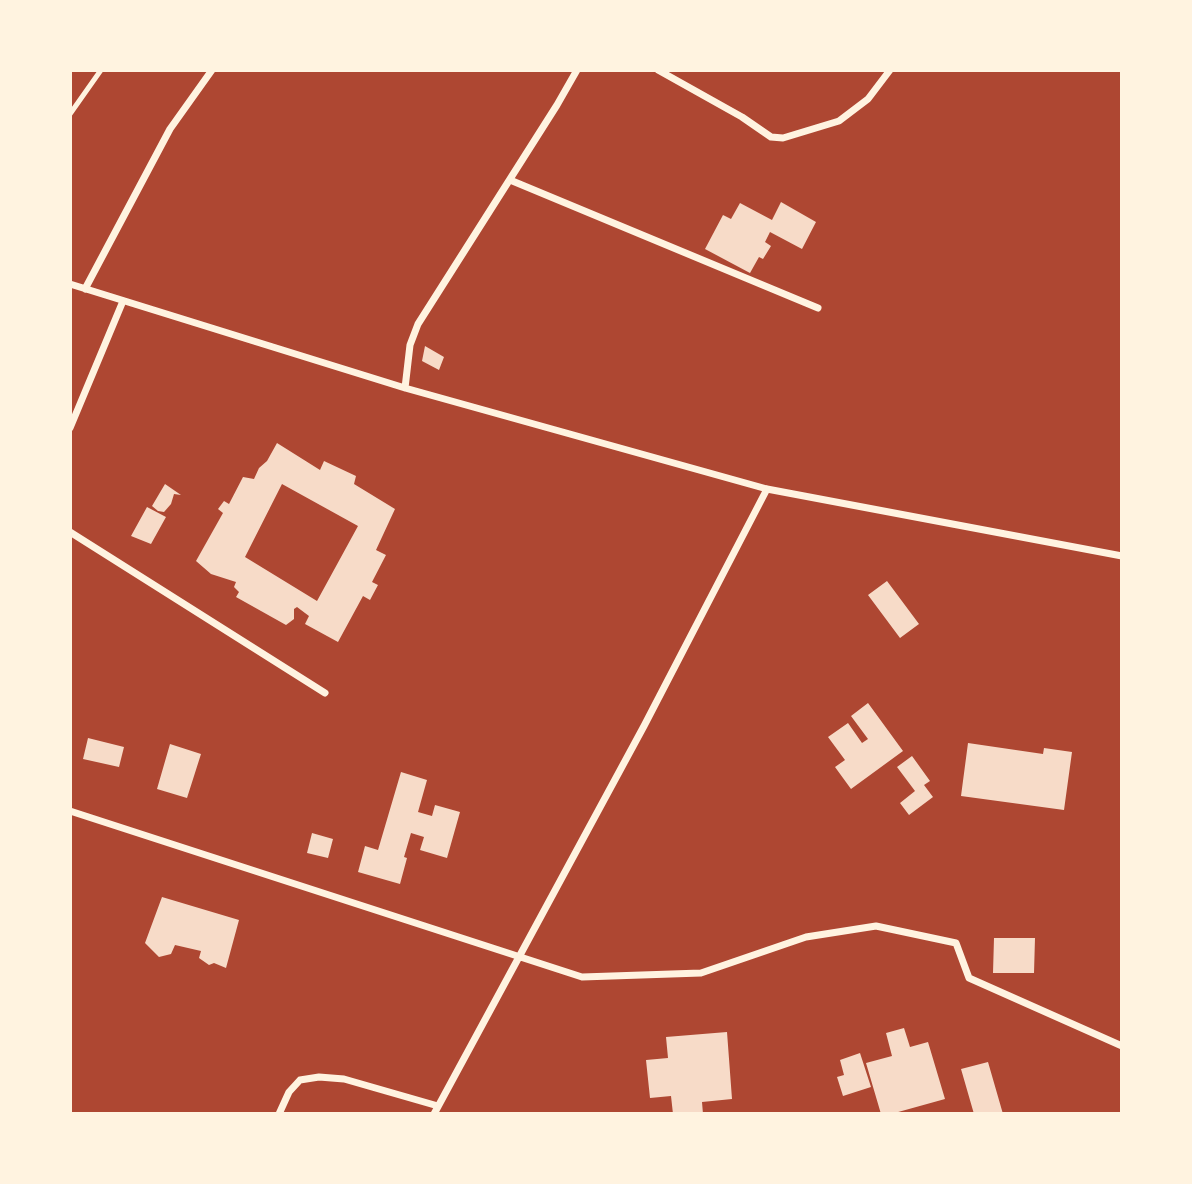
<!DOCTYPE html>
<html>
<head>
<meta charset="utf-8">
<style>
	body { margin:0 }
	#map { position:relative; width:1192px; height:1184px; overflow:hidden; background:#c8553d; font-family:Rubik,sans-serif }
	canvas { display:block }
	.frame { position:absolute; inset:0; border:72px solid #fff3e0; pointer-events:none }
</style>
</head>
<body>
<div id="map">
<canvas width="1192" height="1184"></canvas>
<div class="frame"></div>
</div>
<script>
const c = document.querySelector('canvas').getContext('2d');
c.lineJoin = 'round';
function fillPath(path, color) { c.fillStyle = color; c.fill(path, 'evenodd'); }
const shape = rows => new Path2D(rows.map(r => 'M' + r).join(''));
function strokePath(path, color, width, dash) { c.strokeStyle = color; c.lineWidth = width; c.lineCap = dash ? 'butt' : 'round'; c.setLineDash(dash || []); c.stroke(path); }
fillPath(shape([
	[70,70,1122,70,1122,1114,70,1114]
]), '#ae4732');
fillPath(shape([
	[781,202,816,222,802,249,770,232,765,242,771,246,763,259,759,257,750,273,705,249,723,215,731,219,740,203,772,220],
	[425,346,444,357,439,370,422,361],
	[277,443,320,470,324,461,356,476,354,484,395,509,376,550,386,555,372,582,378,585,370,600,363,596,338,642,305,624,309,616,297,607,294,609,294,619,286,625,236,597,239,592,234,587,236,582,211,574,196,561,223,513,218,509,224,501,229,504,243,477,254,479,259,468,267,461],
	[282,484,358,526,317,601,245,557],
	[165,484,181,495,174,494,171,504,164,512,158,511,152,506],
	[147,507,166,517,151,544,131,536],
	[887,581,919,624,900,638,868,595],
	[868,703,903,751,851,789,835,767,845,760,828,737,848,723,862,743,868,739,851,716],
	[88,738,124,747,119,767,83,759],
	[968,743,1043,754,1044,748,1072,752,1064,810,961,796],
	[170,744,201,754,187,798,157,789],
	[912,756,930,781,924,785,933,797,909,815,900,803,915,791,897,767],
	[401,772,427,780,418,812,432,816,435,805,460,812,447,858,420,850,424,837,411,833,404,857,407,858,400,884,358,872,365,846,378,850],
	[312,833,333,839,328,858,307,853],
	[162,897,239,920,226,968,214,963,209,965,199,958,201,951,175,945,171,954,159,957,145,943],
	[994,938,1035,938,1034,973,993,973],
	[904,1028,910,1047,928,1042,945,1099,891,1114,881,1114,866,1063,892,1056,886,1033],
	[727,1032,732,1099,702,1102,703,1114,673,1114,671,1096,650,1098,646,1060,668,1058,666,1037],
	[860,1053,871,1087,843,1096,837,1077,844,1075,840,1060],
	[988,1062,1003,1114,974,1114,961,1069]
]), '#f7dbc8');
strokePath(shape([
	[70,114,101,70]
]), '#fff3e0', 5);
strokePath(shape([
	[658,70,742,117,771,137,783,138,839,121,868,99,890,70],
	[510,180,818,308],
	[70,284,405,388,767,489,1122,556],
	[85,289,170,129,212,70],
	[405,388,410,345,418,324,557,105,577,70],
	[70,428,123,301],
	[70,532,325,693],
	[70,811,582,977,701,973,806,937,876,926,956,943,969,978,1122,1046],
	[279,1114,289,1092,300,1080,319,1077,344,1079,438,1106],
	[434,1114,644,726,767,489]
]), '#fff3e0', 7);
</script>
</body>
</html>
